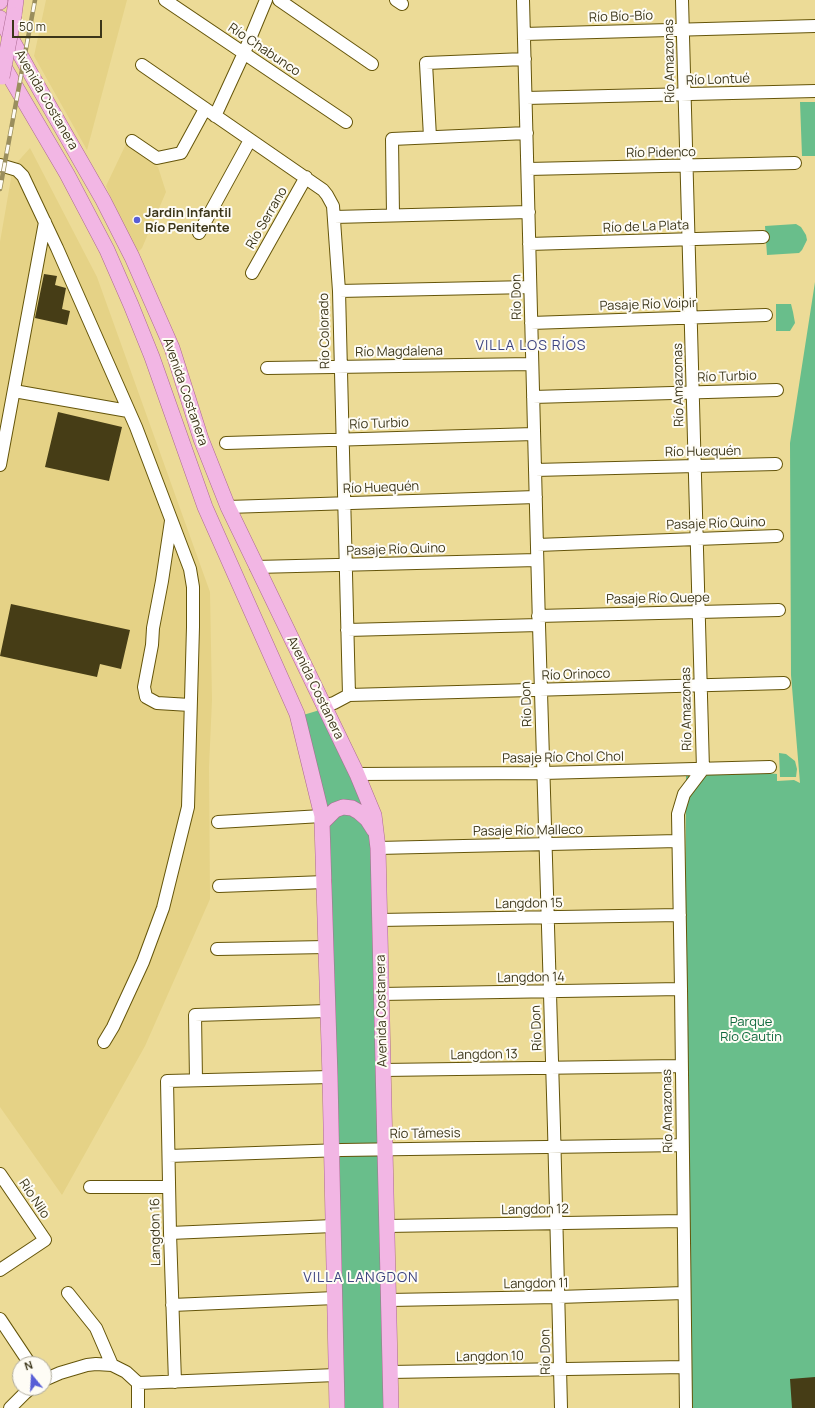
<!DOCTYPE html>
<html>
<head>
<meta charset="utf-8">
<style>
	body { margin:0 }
	#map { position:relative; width:815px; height:1408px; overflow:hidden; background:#ecdb97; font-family:Manrope,sans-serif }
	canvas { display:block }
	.north { position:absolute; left:12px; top:1356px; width:40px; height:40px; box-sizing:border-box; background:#fefcf5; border:1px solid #b0ac9d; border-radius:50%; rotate:342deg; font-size:11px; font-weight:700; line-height:16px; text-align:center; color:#3b3519 }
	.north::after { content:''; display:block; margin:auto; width:14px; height:18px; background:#585ed6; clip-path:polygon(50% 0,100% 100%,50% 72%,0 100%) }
	.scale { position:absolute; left:12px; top:20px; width:90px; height:18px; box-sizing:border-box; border:2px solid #3b3519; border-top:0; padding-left:5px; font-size:12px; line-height:14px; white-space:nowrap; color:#3b3519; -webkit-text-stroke:3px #fefcf5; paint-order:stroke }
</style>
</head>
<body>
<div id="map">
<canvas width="815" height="1408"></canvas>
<div class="north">N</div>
<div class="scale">50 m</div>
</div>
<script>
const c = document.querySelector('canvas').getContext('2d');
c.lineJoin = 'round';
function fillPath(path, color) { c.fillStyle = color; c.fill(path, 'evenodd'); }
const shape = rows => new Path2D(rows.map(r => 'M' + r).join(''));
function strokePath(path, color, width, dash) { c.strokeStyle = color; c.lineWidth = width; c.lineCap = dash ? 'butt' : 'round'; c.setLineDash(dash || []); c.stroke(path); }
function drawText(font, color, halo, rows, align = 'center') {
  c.font = font + ' Manrope,sans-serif'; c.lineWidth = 4; c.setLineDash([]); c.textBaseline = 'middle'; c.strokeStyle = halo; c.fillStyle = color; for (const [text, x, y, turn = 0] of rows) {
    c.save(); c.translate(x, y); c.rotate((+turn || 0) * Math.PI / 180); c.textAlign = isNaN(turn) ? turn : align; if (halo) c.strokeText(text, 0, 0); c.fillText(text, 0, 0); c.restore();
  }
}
fillPath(shape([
	[46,0,127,0,87,150,34,56],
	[126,144,158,167,166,192,142,248,135,255,106,186],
	[30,148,97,277,210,592,212,700,209,767,210,899,145,1046,62,1195,0,1107,0,242,13,167]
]), '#e5d286');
fillPath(shape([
	[800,102,815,102,815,156,802,156],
	[796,224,801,227,806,235,807,240,802,250,799,253,767,255,765,226],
	[815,282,815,1408,692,1408,685,930,686,776,757,772,777,774,777,781,794,780,800,783,791,675,790,443],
	[776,304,791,304,793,312,795,323,790,331,776,331],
	[323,709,371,816,389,1408,341,1408,325,816,300,716],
	[779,753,786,754,795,761,797,769,796,777,780,777]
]), '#69be8b');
fillPath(shape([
	[44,274,57,276,55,285,66,288,62,309,70,311,67,325,35,318],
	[58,412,122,427,109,481,45,467],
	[11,604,130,630,121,669,100,664,97,677,0,656],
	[815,1377,815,1408,792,1408,790,1379]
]), '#463d16');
const minor = shape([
	[165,0,346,122],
	[279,0,372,64],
	[396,0,402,4],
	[523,0,539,625,554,1128,561,1408],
	[682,0,703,769,684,794,678,814,681,989,686,1408],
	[524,34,815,26],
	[142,65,323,190,327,195,333,206,339,291,349,695],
	[526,98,815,91],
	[215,116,244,53,266,0],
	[430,137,426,63,525,59],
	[132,141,157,158,181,153,205,109],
	[0,165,17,170,23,176,57,248,136,427,190,569,193,587,193,627,188,807,163,908,143,962,113,1027,104,1042],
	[528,169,795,163],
	[393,215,392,139,527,133],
	[334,217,529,212],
	[199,233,250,140],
	[529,244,763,237],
	[252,273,306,177],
	[339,291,530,287],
	[531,323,766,315],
	[267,368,532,364],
	[14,391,128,411],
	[533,397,777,390],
	[226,443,534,434],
	[0,465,45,222],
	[535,470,776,464],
	[228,507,536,497],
	[171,521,162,581,153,628,152,645,144,687,146,697,157,703,190,705],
	[537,545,777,536],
	[256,567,537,560],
	[538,616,779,610],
	[347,630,539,625],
	[324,706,334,703,349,695,784,683],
	[357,774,543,773,770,767],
	[218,822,322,816],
	[378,848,678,841],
	[219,886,325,882],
	[379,920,680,915],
	[217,949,326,947],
	[381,994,681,989],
	[383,1070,681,1066],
	[196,1080,195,1015,328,1011],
	[169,1156,342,1150,682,1145],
	[0,1174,45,1240,0,1270],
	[90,1187,169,1187],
	[387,1226,683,1221],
	[170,1233,333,1226],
	[68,1293,96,1328,112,1365],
	[389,1300,558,1297,684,1293],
	[172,1305,335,1298],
	[0,1319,30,1364],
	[390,1372,685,1367],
	[44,1380,60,1373,87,1365,96,1364,112,1365,126,1372,138,1383],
	[175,1382,170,1233,167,1081,330,1077],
	[138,1383,336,1375],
	[10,1408,25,1393,31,1388],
	[138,1408,138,1383]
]);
const major = shape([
	[0,2,0,0],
	[14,15,16,0],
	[0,18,32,76,103,200,132,257,172,348,201,439,228,507,357,774,374,815,378,848,391,1408],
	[0,60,67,174,107,250,131,305,152,357,205,507,297,714,322,816,322,823,330,1077,337,1408],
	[322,823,335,810,343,807,352,808,359,812,367,819,374,830]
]);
strokePath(minor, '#65550a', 14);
strokePath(major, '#ac6991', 16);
strokePath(minor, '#fff', 12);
strokePath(major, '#f2b6e4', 15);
const rail = shape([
	[0,189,35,0]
]);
strokePath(rail, '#9a8e5d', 4.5);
strokePath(rail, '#fefcf5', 3, [9]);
const majorBridge = shape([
	[2,77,14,15]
]);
strokePath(majorBridge, '#ac6991', 16, []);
strokePath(majorBridge, '#f2b6e4', 15);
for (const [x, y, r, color] of [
	[137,220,4,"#585ed6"]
]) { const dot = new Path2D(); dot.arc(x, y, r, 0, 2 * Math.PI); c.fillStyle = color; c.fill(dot); strokePath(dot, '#fefcf5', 1.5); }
drawText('13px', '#3b3519', '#fefcf5', [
	["Río Bío-Bío",621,17,-2],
	["Río Chabunco",264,50,34],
	["Río Amazonas",670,61,-91],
	["Río Lontué",718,80,-2],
	["Avenida Costanera",46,100,60],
	["Río Pidenco",661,153,-1],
	["Río Serrano",267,218,-60],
	["Río de La Plata",646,227,-2],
	["Río Don",517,297,-91],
	["Pasaje Río Voipir",648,305,-2],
	["Río Colorado",325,331,-91],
	["Río Magdalena",399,352,-1],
	["Río Turbio",727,377,-2],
	["Río Amazonas",679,385,-91],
	["Avenida Costanera",185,392,71],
	["Río Turbio",379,424,-2],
	["Río Huequén",703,452,-1],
	["Río Huequén",381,488,-2],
	["Pasaje Río Quino",716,524,-2],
	["Pasaje Río Quino",396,550,-2],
	["Pasaje Río Quepe",658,599,-1],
	["Río Orinoco",576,675,-2],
	["Avenida Costanera",315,688,64],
	["Río Don",527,704,-92],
	["Río Amazonas",687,709,-91],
	["Pasaje Río Chol Chol",563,758,-1],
	["Pasaje Río Malleco",528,831,-1],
	["Langdon 15",529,904,-1],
	["Langdon 14",531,978,-1],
	["Avenida Costanera",382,1011,-91],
	["Río Don",537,1028,-92],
	["Langdon 13",484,1055,-1],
	["Río Amazonas",668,1111,-91],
	["Río Támesis",425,1134,-1],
	["Río Nilo",34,1199,56],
	["Langdon 12",535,1210,-1],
	["Langdon 16",156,1232,-91],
	["Langdon 11",536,1284,-1],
	["Río Don",546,1352,-91],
	["Langdon 10",490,1357,-1]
]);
drawText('bold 13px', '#3b3519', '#fefcf5', [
	["Jardin Infantil",145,213],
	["Río Penitente",145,228]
], 'left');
drawText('13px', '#0f693e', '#fefcf5', [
	["Parque",751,1022],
	["Río Cautín",751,1037]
]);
c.letterSpacing = '1px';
drawText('14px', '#3e4581', '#fefcf5', [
	["VILLA LOS RÍOS",531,346],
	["VILLA LANGDON",361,1278]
]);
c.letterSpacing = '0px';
</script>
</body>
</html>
